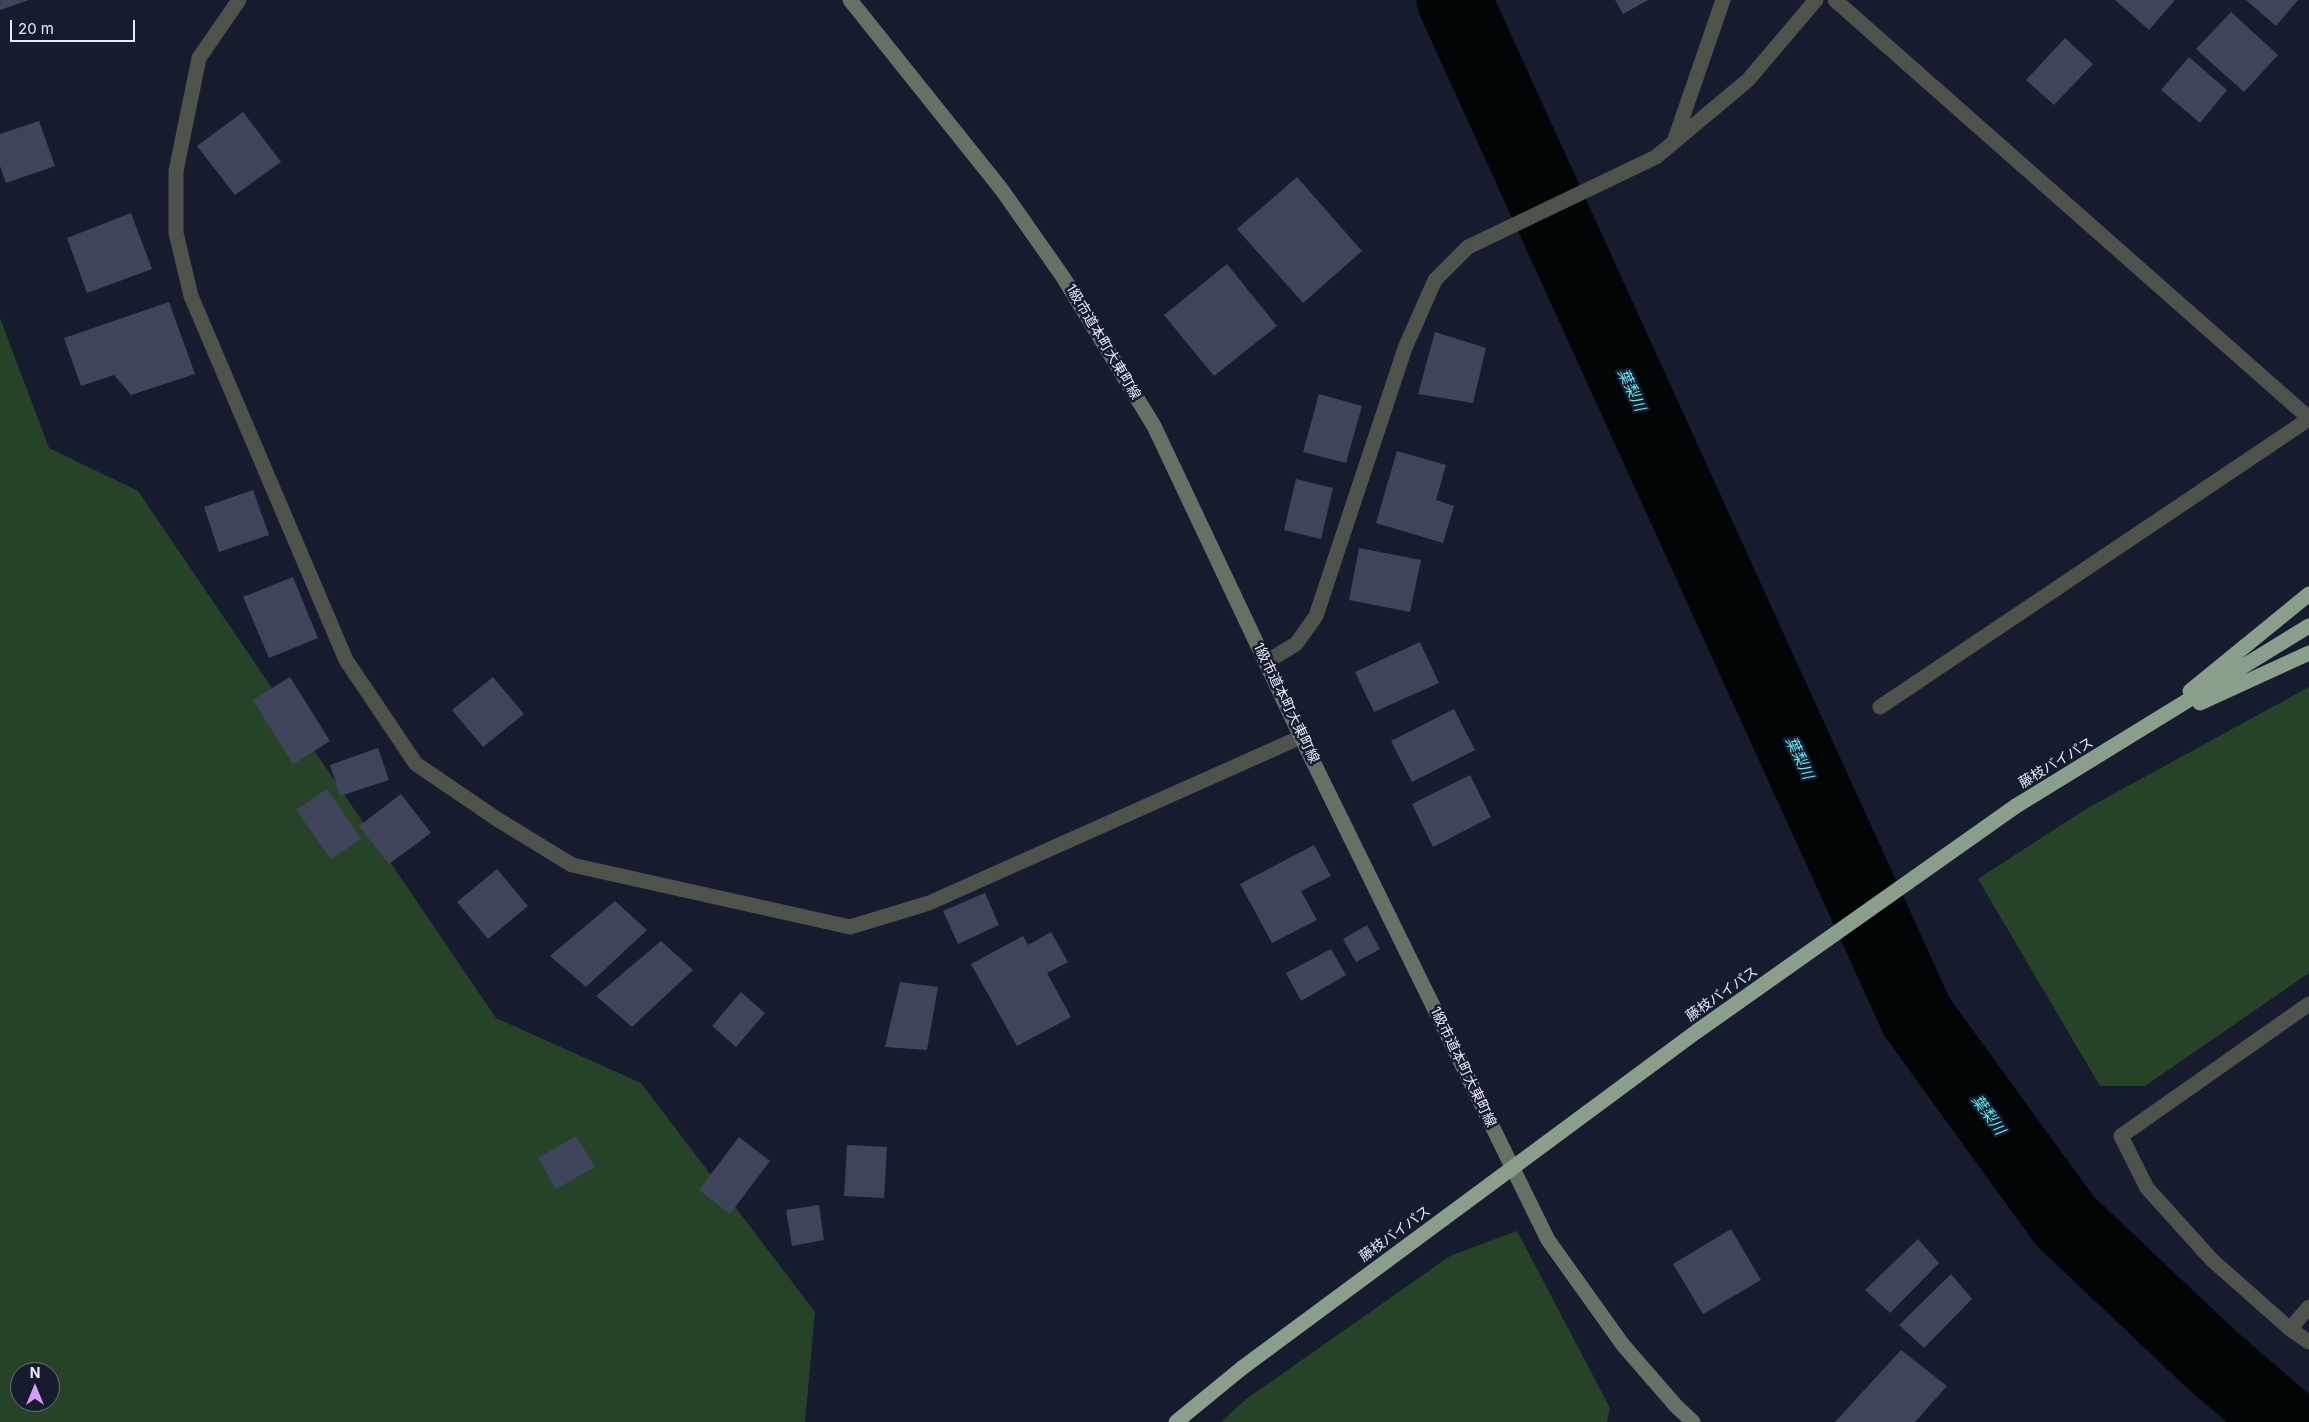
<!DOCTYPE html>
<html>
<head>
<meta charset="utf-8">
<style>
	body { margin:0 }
	#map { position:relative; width:2309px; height:1422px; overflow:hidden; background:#171b2e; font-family:Inter,sans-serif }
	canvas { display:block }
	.north { position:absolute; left:10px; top:1362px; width:50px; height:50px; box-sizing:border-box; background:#171b2e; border:1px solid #6a6e7f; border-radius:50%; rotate:0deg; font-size:14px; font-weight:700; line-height:20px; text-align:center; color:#e7ebf8 }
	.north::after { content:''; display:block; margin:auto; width:18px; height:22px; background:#da9af6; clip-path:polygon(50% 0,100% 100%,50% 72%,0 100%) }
	.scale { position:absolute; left:10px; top:20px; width:125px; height:22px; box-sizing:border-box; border:2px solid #e7ebf8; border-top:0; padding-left:6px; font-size:15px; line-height:18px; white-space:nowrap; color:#e7ebf8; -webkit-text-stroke:4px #171b2e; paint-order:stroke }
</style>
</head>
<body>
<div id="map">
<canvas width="2309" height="1422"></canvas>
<div class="north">N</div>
<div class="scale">20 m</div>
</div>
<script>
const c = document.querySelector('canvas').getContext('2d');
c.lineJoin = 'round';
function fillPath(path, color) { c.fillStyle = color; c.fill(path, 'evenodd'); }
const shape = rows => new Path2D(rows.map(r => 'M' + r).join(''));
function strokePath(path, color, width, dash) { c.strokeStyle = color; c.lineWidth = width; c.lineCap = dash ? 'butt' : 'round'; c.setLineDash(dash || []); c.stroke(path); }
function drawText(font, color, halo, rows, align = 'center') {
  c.font = font + ' Inter,"Noto Sans JP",sans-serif'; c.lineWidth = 5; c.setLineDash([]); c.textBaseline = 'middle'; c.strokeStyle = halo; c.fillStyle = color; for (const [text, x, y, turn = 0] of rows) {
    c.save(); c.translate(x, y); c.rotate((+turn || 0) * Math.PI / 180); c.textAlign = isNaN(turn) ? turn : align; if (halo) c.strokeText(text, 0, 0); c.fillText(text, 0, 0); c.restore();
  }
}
fillPath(shape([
	[0,318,49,448,138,491,496,1018,641,1083,815,1312,805,1422,0,1422],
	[20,1372,50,1372,50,1402,20,1402],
	[2309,687,2309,973,2145,1086,2100,1086,1978,879,2086,809],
	[1517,1231,1610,1408,1607,1422,1221,1422,1245,1400,1450,1256]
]), '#274327');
strokePath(shape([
	[1454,0,1917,1017,2065,1221,2212,1360,2284,1422]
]), '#000606', 75);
fillPath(shape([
	[0,0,29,0,0,10],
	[1615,0,1648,0,1623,14],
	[2115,0,2175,0,2149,30],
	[2246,0,2298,0,2276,26],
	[2231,12,2278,55,2244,92,2196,49],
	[2065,38,2093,64,2054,105,2026,80],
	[2189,57,2227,90,2200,123,2161,90],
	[243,112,281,162,235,195,197,146],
	[39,121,55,166,6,183,0,166,0,134],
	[1297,177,1362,251,1303,303,1237,229],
	[131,213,152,269,87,293,67,238],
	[1227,264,1277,326,1214,376,1164,315],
	[169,302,195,374,131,395,114,375,81,386,64,338],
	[1435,332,1486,348,1473,403,1418,394],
	[1319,394,1362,406,1346,463,1303,452],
	[1397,451,1446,465,1436,500,1454,506,1443,543,1376,523],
	[1296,479,1333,488,1321,539,1284,530],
	[253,490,269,535,219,552,204,507],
	[1359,548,1421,560,1410,612,1349,600],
	[293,577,318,638,269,658,243,597],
	[1420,642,1439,683,1374,712,1355,672],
	[290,677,330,741,293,764,253,700],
	[493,677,524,714,483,747,452,710],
	[1454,709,1475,750,1412,782,1391,741],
	[378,748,389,780,340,796,330,765],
	[1470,775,1491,817,1433,847,1412,804],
	[327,789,361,839,331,859,296,810],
	[401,794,431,833,389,864,359,826],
	[1314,845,1331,876,1301,891,1317,920,1272,943,1240,884],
	[497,869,528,906,488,939,457,902],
	[985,893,999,925,958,944,943,911],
	[615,901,647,930,586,987,550,956],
	[1367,925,1380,949,1356,962,1343,939],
	[1051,932,1068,962,1047,973,1071,1017,1017,1046,971,964,1023,936,1028,945],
	[661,941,693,970,632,1027,596,996],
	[1331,949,1346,975,1301,1001,1286,973],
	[900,982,938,987,927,1050,885,1047],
	[741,992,765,1013,736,1047,712,1026],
	[576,1136,595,1167,556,1189,538,1158],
	[739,1137,770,1161,730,1214,699,1190],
	[847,1145,887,1147,884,1198,844,1196],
	[819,1205,824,1240,792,1246,786,1210],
	[1731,1229,1761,1280,1703,1314,1673,1264],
	[1918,1239,1939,1263,1890,1313,1865,1290],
	[1951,1274,1972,1299,1924,1348,1899,1325],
	[1901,1350,1947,1386,1915,1422,1835,1422]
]), '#40445a');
strokePath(shape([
	[239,0,199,58,176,171,176,233,191,296,346,660,416,764,497,819,572,865,850,927,929,903,1301,737],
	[1835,0,2309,418],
	[1675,139,1723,0],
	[1266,662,1296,644,1316,616,1405,348,1435,280,1468,247,1656,157,1748,80,1816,0],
	[1880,707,2309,419],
	[2309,1004,2121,1136,2147,1188,2212,1260,2290,1329,2309,1342],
	[2290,1329,2309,1307]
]), '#4b534b', 15);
strokePath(shape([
	[850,0,1002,190,1063,277,1154,426,1301,737,1548,1240,1623,1345,1676,1406,1693,1422]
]), '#647165', 15);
strokePath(shape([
	[2190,691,2309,594],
	[2200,703,2309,653],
	[2016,806,2309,626],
	[1176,1422,1242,1368]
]), '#8a9f8b', 15);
strokePath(shape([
	[1242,1368,1696,1032,2016,806]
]), '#8a9f8b', 15);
drawText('14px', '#e7ebf8', '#171b2e', [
	["1級市道本町大東町線",1103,342,59],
	["1級市道本町大東町線",1286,703,64],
	["藤枝バイパス",2056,763,-31],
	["藤枝バイパス",1722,994,-35],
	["1級市道本町大東町線",1463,1067,64],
	["藤枝バイパス",1395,1234,-36]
]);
drawText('italic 15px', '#5ceff3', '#171b2e', [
	["葉梨川",1631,390,65],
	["葉梨川",1799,758,65],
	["葉梨川",1988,1115,54]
]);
</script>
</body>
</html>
